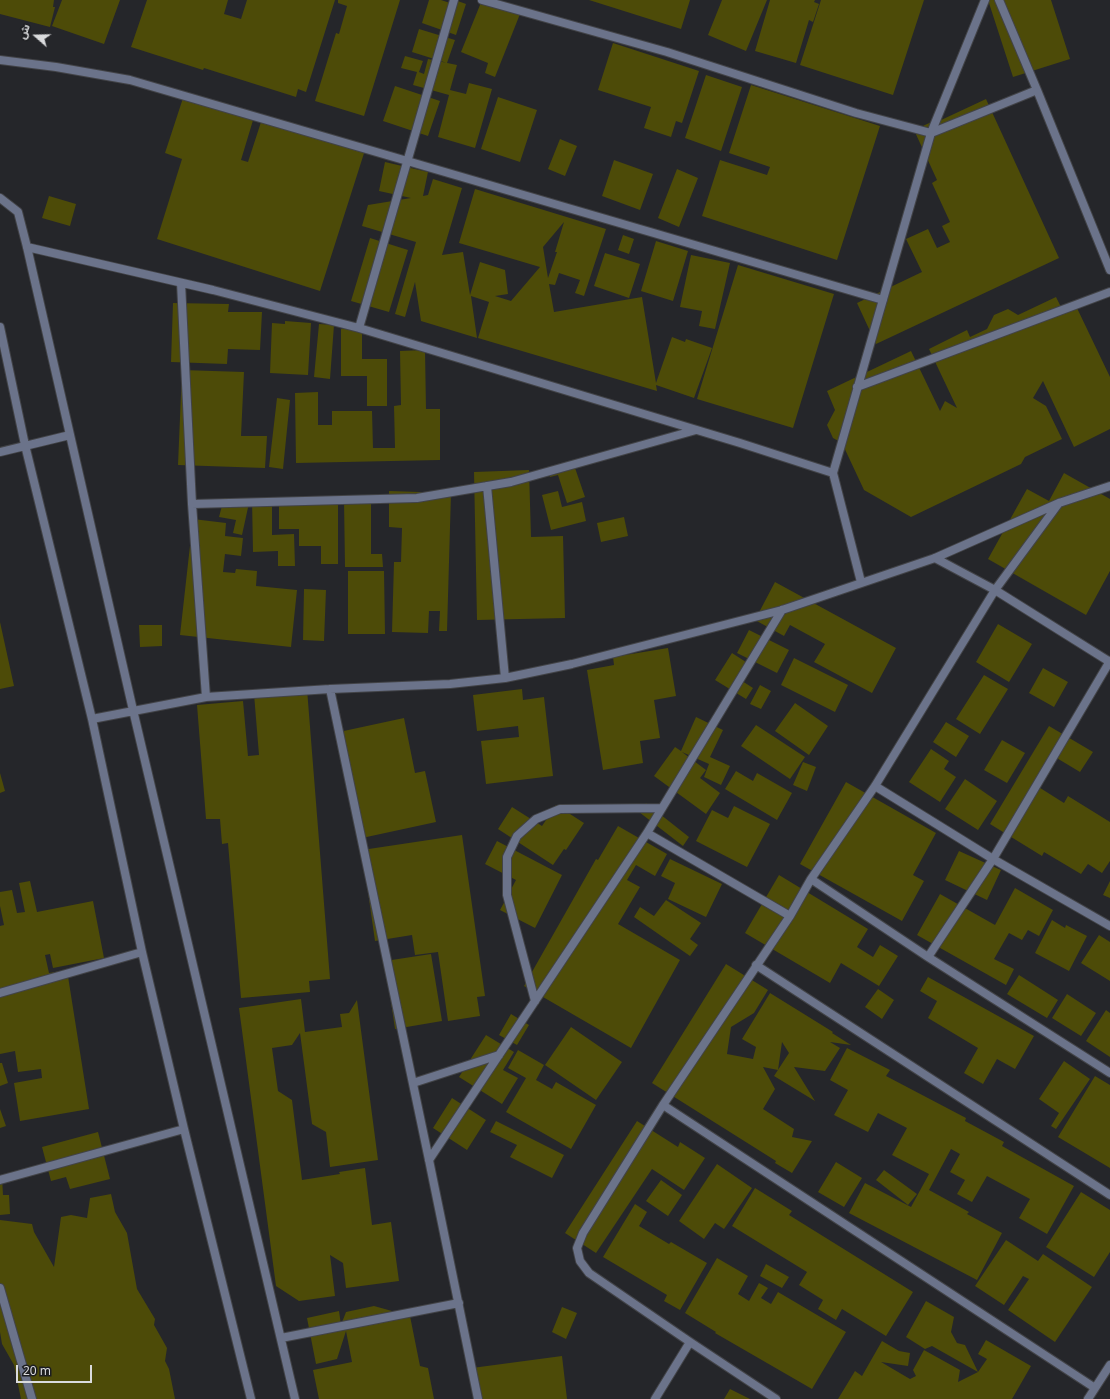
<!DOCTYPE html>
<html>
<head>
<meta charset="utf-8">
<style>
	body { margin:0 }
	#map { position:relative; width:1110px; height:1399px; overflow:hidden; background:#25262a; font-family:Georgia,"Noto Sans Arabic",serif }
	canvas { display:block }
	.north { position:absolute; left:16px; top:16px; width:40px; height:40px; -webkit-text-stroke:3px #1c1d20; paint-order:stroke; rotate:290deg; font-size:11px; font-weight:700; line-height:16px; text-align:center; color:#dadbdd }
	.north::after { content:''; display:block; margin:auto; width:14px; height:18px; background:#dadbdd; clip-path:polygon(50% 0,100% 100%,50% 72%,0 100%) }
	.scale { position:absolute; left:16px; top:1365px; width:76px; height:18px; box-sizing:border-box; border:2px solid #dadbdd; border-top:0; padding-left:5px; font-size:12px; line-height:14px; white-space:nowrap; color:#dadbdd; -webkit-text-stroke:3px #1c1d20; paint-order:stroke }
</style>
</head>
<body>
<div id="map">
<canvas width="1110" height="1399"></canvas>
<div class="north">ش</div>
<div class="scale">20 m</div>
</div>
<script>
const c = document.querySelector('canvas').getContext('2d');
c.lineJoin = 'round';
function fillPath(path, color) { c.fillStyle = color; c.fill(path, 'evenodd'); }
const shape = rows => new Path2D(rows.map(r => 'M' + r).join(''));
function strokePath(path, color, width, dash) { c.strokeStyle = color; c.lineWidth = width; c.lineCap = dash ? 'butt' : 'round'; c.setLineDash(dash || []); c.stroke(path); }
fillPath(shape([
	[0,0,54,0,53,7,55,7,50,27,0,14],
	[62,0,120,0,104,44,52,26],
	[147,0,228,0,224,14,241,19,247,0,335,0,306,92,298,89,296,97,204,68,203,70,131,47],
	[338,0,400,0,364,116,315,101,336,33,339,34,347,6,338,3],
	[429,0,441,0,450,3,455,0,466,4,456,35,422,23],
	[482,0,520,14,495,77,485,73,488,63,461,52],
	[589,0,690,0,681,29],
	[722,0,767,0,746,51,708,35],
	[770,0,815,0,814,2,819,4,813,22,809,20,796,63,755,51],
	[821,0,924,0,893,95,800,65],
	[988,0,1051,0,1070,59,1013,77],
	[419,29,455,40,447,63,412,52],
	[613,43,699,71,682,123,676,121,671,137,644,128,651,107,598,90],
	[405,56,423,61,419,72,424,74,428,59,457,65,450,90,466,94,469,83,492,89,475,148,438,137,449,95,413,85,417,72,401,68],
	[706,75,742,87,721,151,685,138],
	[751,85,880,126,837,260,702,216,720,160,767,175,770,167,729,153],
	[395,86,440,101,428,136,383,121],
	[184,95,254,117,241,160,248,162,262,119,366,147,320,291,157,239,182,159,165,153],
	[498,97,537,110,520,162,481,149],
	[986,99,1059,258,876,344,857,303,922,272,906,239,928,229,937,248,950,242,942,226,950,222,932,183,937,180,914,130,938,119,939,121],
	[560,139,577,146,565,176,548,169],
	[614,160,653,174,640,210,602,196],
	[385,162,428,172,423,196,428,195,433,179,462,188,442,255,463,252,470,295,480,262,505,270,508,294,495,296,511,301,540,267,459,243,475,189,606,229,584,296,575,293,580,280,559,273,555,285,549,284,554,312,642,297,656,383,672,337,685,342,686,339,712,348,694,398,656,385,657,391,478,338,489,302,471,296,477,338,421,321,415,282,405,317,395,314,416,242,362,226,368,205,411,198,379,191],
	[564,222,555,252,557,252,548,278,543,247],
	[677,169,698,178,679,227,658,218],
	[49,196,76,204,70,226,42,218],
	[623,235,634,239,629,254,618,250],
	[370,238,408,250,389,312,351,301],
	[656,241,688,251,673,301,641,291],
	[605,253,640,264,629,298,594,286],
	[691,255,730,263,715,329,699,326,702,311,680,307],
	[738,265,834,294,793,428,697,399],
	[1056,297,1063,311,1076,306,1110,377,1110,429,1074,447,1043,381,1033,398,1046,406,1062,439,1025,457,1021,464,911,517,864,490,842,443,833,438,827,425,835,410,827,391,911,351,940,411,945,401,957,408,929,349,967,330,970,337,987,329,994,315,1008,309,1018,315],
	[173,303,229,304,228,312,262,312,260,350,228,349,227,364,171,362],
	[285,321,311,323,308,375,270,373,272,323,285,324],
	[319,324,334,325,330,379,314,377],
	[341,329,362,329,362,359,387,359,387,406,367,406,367,376,341,376],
	[425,350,426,409,440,409,440,460,296,463,295,393,318,392,318,425,332,425,332,411,372,411,373,448,395,448,394,406,401,405,400,351],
	[182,370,244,372,241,436,267,436,265,468,178,465],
	[277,398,290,400,283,469,269,467],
	[574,465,585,497,567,503,558,475,550,477,549,474],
	[529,470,531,537,563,536,565,618,477,620,474,472],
	[1064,473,1110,499,1110,571,1086,615,988,559,1027,489,1049,501],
	[389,491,451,493,447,631,439,631,440,611,429,611,428,633,392,632,394,562,401,562,402,528,389,527],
	[558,491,562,507,582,502,586,521,551,530,542,495],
	[224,498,249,503,242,535,233,533,236,520,219,517],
	[252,499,272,499,272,535,294,534,295,566,278,566,278,551,253,552],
	[338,500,338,564,321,564,321,546,299,546,299,529,279,529,279,501],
	[344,500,371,500,371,554,382,554,383,567,345,567],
	[624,517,628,536,601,542,597,523],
	[193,519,226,523,225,536,243,538,241,556,225,554,223,572,235,573,236,569,257,571,256,586,297,590,291,647,180,635],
	[348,571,384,571,385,634,348,634],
	[775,582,896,648,872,693,814,662,825,644,790,625,784,636,755,620],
	[304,589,326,590,324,641,303,640],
	[0,622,14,686,0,689],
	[998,624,1032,644,1009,682,976,662],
	[139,625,162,625,162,646,140,647],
	[749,630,789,650,777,673,737,653],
	[668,648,676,696,654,700,660,738,640,741,643,763,603,770,587,670,614,665,613,657],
	[732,653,749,664,739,679,753,688,746,699,715,680],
	[794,658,848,685,835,712,781,685],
	[1043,668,1068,682,1054,707,1029,693],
	[984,675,1008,689,980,734,956,719],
	[760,685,771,691,761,709,750,704],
	[307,689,330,979,309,981,310,992,241,998,228,843,222,844,220,819,206,819,197,705,243,701,248,756,259,755,254,694],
	[522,689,523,700,544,697,553,776,486,784,481,741,519,737,518,726,477,731,473,695],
	[795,703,828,726,809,755,775,731],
	[696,717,723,730,710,757,730,766,721,785,704,777,709,764,682,752,706,770,700,778,720,793,706,814,654,776,675,747,681,751],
	[404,718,415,773,425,771,436,822,362,838,339,732],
	[946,722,969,736,956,757,933,742],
	[756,725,805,757,790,779,741,746],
	[1049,726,1093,752,1080,772,1055,757,1037,786,1064,803,1068,796,1110,822,1110,861,1102,873,1088,864,1081,874,1044,852,1042,856,990,824],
	[1002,740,1025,753,1007,783,984,770],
	[931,749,949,761,944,769,956,777,940,802,909,782],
	[803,762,816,767,807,791,793,785],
	[736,771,753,781,757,773,792,793,777,820,725,789],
	[0,773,5,791,0,793],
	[965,779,997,801,978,830,945,809],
	[846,782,936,833,913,875,924,881,902,921,800,864],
	[646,803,689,837,683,846,639,812],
	[556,805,584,823,566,850,564,849,553,865,498,829,512,807,542,826],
	[734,806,770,824,747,867,696,841,712,810,728,818],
	[618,826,667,854,655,876,636,865,627,880,640,887,618,924,680,960,631,1048,524,986,596,859,598,860],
	[462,835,485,996,477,997,480,1016,448,1021,438,952,415,955,412,935,375,941,362,850],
	[497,841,562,875,535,928,500,910,516,880,485,864],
	[959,851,1001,870,987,900,945,880],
	[670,859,722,884,706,917,668,899,675,883,661,876],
	[779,875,868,929,857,947,873,957,880,945,898,956,879,986,841,963,830,983,745,933],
	[30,881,37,912,93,901,104,958,53,968,50,954,45,955,49,973,67,970,89,1109,20,1121,14,1083,42,1078,41,1069,18,1072,15,1051,0,1054,0,926,4,925,0,906,0,892,12,890,17,913,25,912,19,883],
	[1110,881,1110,898,1103,895],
	[1015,888,1053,910,1039,936,1028,930,1022,940,1009,933,994,959,1014,969,1006,985,917,935,940,894,995,925],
	[666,900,701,923,690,939,698,945,690,956,634,917,640,907,654,916],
	[1052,920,1065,928,1066,925,1087,936,1069,971,1035,953],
	[1099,935,1110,942,1110,981,1081,963],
	[431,954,442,1021,395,1029,385,961],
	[726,964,768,990,754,1013,731,1027,727,1054,753,1059,756,1047,742,1039,770,993,833,1032,832,1033,851,1045,830,1042,840,1048,825,1071,794,1067,815,1101,774,1076,789,1053,782,1042,778,1070,763,1067,775,1089,763,1109,794,1129,792,1137,812,1141,792,1173,775,1163,776,1161,652,1083],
	[1019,975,1058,1000,1047,1018,1007,994],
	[928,977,1034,1036,1015,1069,997,1059,983,1084,964,1073,978,1048,928,1018,937,1001,920,991],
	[878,989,894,1000,882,1019,865,1007],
	[1067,994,1096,1013,1081,1036,1052,1018],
	[301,999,305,1032,342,1027,340,1014,349,1013,357,1000,378,1160,330,1167,326,1132,312,1124,300,1033,292,1045,272,1048,278,1091,292,1100,302,1180,340,1174,339,1172,365,1168,372,1225,391,1222,399,1281,346,1288,343,1263,330,1255,335,1296,299,1301,276,1286,239,1008],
	[1106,1010,1110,1013,1110,1057,1086,1041],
	[511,1014,529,1025,517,1045,499,1035],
	[571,1027,622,1062,596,1100,545,1065],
	[486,1035,514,1052,503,1070,518,1078,502,1104,459,1077],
	[847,1048,890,1070,886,1076,966,1118,965,1121,1004,1142,1002,1146,1074,1186,1047,1234,1019,1218,1030,1199,987,1176,972,1202,957,1194,965,1180,950,1172,960,1154,951,1149,929,1190,969,1212,967,1214,1002,1233,977,1280,849,1213,865,1183,911,1207,929,1174,892,1155,907,1128,878,1113,868,1132,834,1115,848,1090,830,1080],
	[518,1050,544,1065,536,1080,552,1089,556,1082,596,1105,571,1149,506,1112,526,1078,508,1068],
	[1064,1061,1090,1079,1056,1129,1051,1126,1059,1113,1039,1099],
	[0,1063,2,1063,8,1083,0,1086],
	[1095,1076,1110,1085,1110,1168,1058,1137],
	[452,1098,486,1120,467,1150,433,1128],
	[0,1109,6,1126,0,1128],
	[496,1121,564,1155,552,1178,510,1157,517,1145,490,1132],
	[637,1121,678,1147,680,1142,705,1158,684,1190,652,1169,596,1253,565,1233],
	[98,1132,110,1179,70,1189,66,1177,51,1181,42,1147],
	[836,1162,862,1178,844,1207,818,1192],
	[717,1164,752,1188,724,1229,715,1223,704,1239,679,1221],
	[884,1170,917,1194,908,1205,876,1180],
	[0,1177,2,1177,3,1195,9,1195,10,1214,0,1215],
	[661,1180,682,1195,668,1216,646,1201],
	[755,1188,792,1211,789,1215,913,1292,886,1336,842,1309,836,1320,818,1309,823,1300,799,1285,807,1272,732,1226],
	[1081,1192,1110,1210,1110,1252,1094,1277,1046,1247],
	[111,1194,115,1212,127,1233,137,1289,155,1319,154,1325,167,1348,165,1361,169,1369,175,1399,21,1399,14,1365,2,1344,0,1332,0,1220,32,1224,34,1232,54,1267,61,1217,71,1215,87,1218,90,1198],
	[635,1204,647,1212,639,1226,669,1244,671,1242,707,1263,680,1310,664,1301,667,1295,603,1257],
	[1006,1240,1038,1261,1043,1254,1092,1287,1055,1342,1008,1310,1029,1279,1023,1276,1004,1305,975,1286],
	[717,1258,748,1276,738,1294,749,1301,759,1283,768,1288,761,1298,771,1304,778,1292,846,1332,812,1389,715,1333,716,1332,685,1313],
	[766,1264,789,1277,782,1288,760,1276],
	[926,1301,954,1317,951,1332,957,1343,965,1345,978,1372,987,1359,978,1354,986,1340,1031,1366,1012,1399,838,1399,855,1371,862,1376,882,1341,899,1351,910,1353,908,1366,881,1362,910,1379,916,1376,913,1370,924,1350,960,1370,958,1382,978,1372,932,1346,925,1349,906,1337],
	[374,1306,410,1316,420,1366,428,1368,434,1399,319,1399,313,1370,352,1362,346,1331,337,1359,316,1364,307,1318,339,1311,341,1325,346,1312],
	[562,1307,577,1313,566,1339,552,1332],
	[562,1356,567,1399,476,1399,472,1368],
	[730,1389,750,1399,724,1399]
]), '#4d4b08');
const street = shape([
	[482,0,667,52,856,113,931,133,1037,90],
	[999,0,1037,90,1110,270],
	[0,60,56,67,130,80,883,300],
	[0,198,18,212,27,247,133,710,295,1399],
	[27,247,213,290,359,328,740,443,833,473],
	[181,283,192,504,206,697],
	[0,327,25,445,92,719,142,952,184,1129,251,1399],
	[359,328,454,0],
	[857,387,1110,292],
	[0,452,70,435],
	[487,486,505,678],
	[192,504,417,498,511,482,696,430],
	[935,558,995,590,1110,662],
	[861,582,833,473,931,133,985,0],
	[330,689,429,1160,478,1399],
	[92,719,206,697,330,689,450,684,505,678,572,664,782,610,935,558,1059,503,1110,486],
	[875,786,993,859,1110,926],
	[647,833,790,916],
	[811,879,928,957,1110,1073],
	[928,957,993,859,1110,661],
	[756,965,1110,1195],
	[0,993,142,952],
	[535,1001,507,895,507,857,517,836,536,819,560,809,662,808],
	[413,1083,499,1055],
	[663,1105,1095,1388],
	[429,1160,647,833,782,610],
	[0,1180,184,1129],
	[0,1288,32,1399],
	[281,1338,459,1303],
	[655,1399,690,1342],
	[776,1399,690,1342,589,1273,580,1261,577,1248,583,1233,663,1105,790,916,811,879,875,786,995,590,1059,503],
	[1088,1399,1110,1365]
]);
strokePath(street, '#424347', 10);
strokePath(street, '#6b738a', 8);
</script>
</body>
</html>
